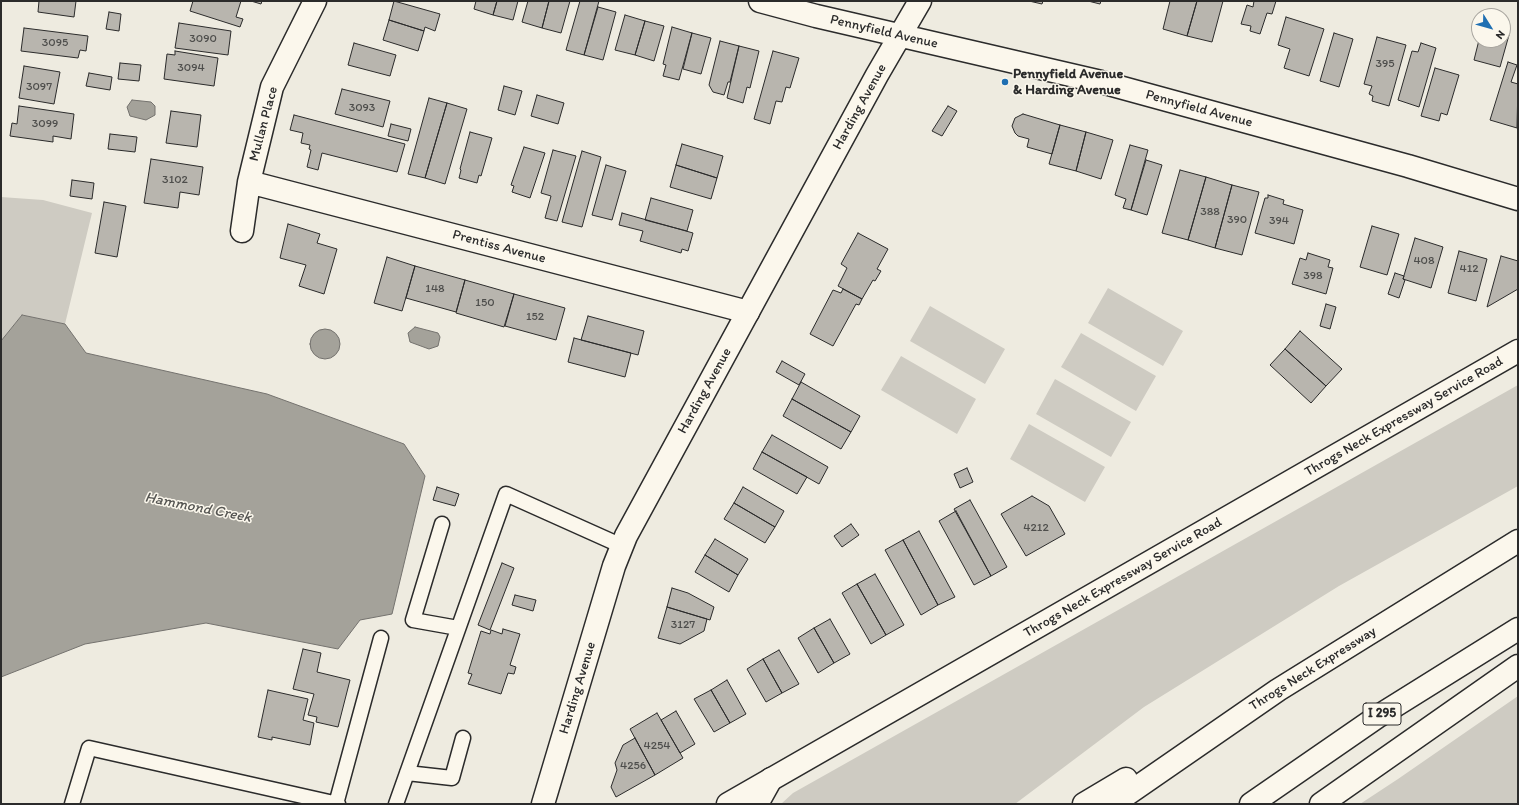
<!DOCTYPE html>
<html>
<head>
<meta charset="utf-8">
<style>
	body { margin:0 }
	#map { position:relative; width:1519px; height:805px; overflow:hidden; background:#eeebe0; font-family:Itim,sans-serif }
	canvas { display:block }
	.frame { position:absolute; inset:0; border:2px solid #2b2b2b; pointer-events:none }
	.north { position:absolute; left:1471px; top:8px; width:40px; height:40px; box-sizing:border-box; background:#fbf7ec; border:1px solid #a8a59f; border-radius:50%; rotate:127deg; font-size:11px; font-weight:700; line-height:16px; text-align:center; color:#2b2b2b }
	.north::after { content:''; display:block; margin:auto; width:14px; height:18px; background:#1f6fb2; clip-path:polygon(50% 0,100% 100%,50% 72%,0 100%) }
</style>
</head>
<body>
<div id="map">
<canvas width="1519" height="805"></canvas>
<div class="frame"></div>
<div class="north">N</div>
</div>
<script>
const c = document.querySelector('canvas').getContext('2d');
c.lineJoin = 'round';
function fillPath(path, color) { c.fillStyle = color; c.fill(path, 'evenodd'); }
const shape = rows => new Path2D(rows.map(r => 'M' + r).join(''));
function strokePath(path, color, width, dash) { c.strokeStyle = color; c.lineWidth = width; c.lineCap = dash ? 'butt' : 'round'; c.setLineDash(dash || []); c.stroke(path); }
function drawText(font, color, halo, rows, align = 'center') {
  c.font = font + ' Itim,sans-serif'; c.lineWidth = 3; c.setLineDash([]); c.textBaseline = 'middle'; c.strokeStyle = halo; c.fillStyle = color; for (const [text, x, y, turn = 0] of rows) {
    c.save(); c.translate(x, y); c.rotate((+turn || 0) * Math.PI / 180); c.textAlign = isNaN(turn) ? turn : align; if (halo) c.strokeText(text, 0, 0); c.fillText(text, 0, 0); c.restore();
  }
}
fillPath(shape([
	[1,197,43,200,92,213,65,324,22,315,1,341],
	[1108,288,1183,331,1163,366,1088,323],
	[930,306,1005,349,985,384,910,341],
	[1081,333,1156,376,1136,411,1061,367],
	[901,356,976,399,957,434,881,390],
	[1055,379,1131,422,1111,457,1036,414],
	[1518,385,1518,486,1339,586,1144,707,1015,804,781,804,793,793],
	[1029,424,1105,467,1085,502,1010,459],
	[1518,696,1518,804,1360,804,1398,779]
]), '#cecbc2');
const water = shape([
	[132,100,151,102,155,106,155,115,146,120,130,116,127,107,132,100],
	[22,315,65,324,86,353,267,394,404,444,425,476,392,614,360,620,338,649,206,623,85,644,1,677,1,341,22,315],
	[415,327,438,333,440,337,438,346,429,349,410,342,408,333,415,327],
	'310 344a15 15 0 1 1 30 0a15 15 0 1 1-30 0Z'
]);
fillPath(water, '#a4a29a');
strokePath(water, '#74726e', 1);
const building = shape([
	[39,1,76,1,74,17,38,12,39,1],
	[193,1,241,1,236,17,243,19,240,27,190,11,193,1],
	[251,1,262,1,261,4,251,1],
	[394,1,440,14,435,31,425,27,424,31,389,20,394,1],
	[476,1,497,1,493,15,474,9,476,1],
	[497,1,518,1,513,20,493,15,497,1],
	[528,1,549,1,542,28,522,22,528,1],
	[549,1,570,1,561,33,542,28,549,1],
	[580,1,599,1,584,55,566,50,580,1],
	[1029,1,1043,1,1042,4,1029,1],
	[1088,1,1101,1,1100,4,1088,1],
	[1170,1,1197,1,1187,36,1163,29,1170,1],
	[1197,1,1223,1,1212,42,1187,36,1197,1],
	[1254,1,1276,1,1272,14,1267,13,1260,34,1250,31,1251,26,1241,24,1247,5,1253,7,1254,1],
	[598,7,616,12,603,60,584,55,598,7],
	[109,12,121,14,119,31,106,29,109,12],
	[625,15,645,21,635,55,615,50,625,15],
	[1286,17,1324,29,1309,76,1284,68,1290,49,1278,45,1286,17],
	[389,20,424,31,418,51,383,40,389,20],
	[645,21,664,26,654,61,635,55,645,21],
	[179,23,231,31,228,55,175,48,179,23],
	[672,27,692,33,679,80,663,76,666,65,663,64,672,27],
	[24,28,88,36,86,51,80,50,78,58,21,51,24,28],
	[692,33,711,38,701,74,683,69,692,33],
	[1334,33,1353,39,1339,87,1320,81,1334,33],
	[1503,33,1509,35,1500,67,1474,60,1479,40,1503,40,1503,33],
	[1377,37,1406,45,1389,106,1372,101,1373,96,1369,94,1372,86,1364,84,1377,37],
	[720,41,739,46,730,82,728,82,724,95,713,92,709,85,720,41],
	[354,43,396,55,390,76,348,65,354,43],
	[1421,43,1436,48,1419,107,1398,100,1412,51,1418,52,1421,43],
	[739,46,759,51,750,88,747,87,743,103,727,98,739,46],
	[175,51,218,58,214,86,164,79,167,54,175,55,175,51],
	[773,51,799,58,790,88,786,87,782,102,776,101,770,124,754,119,773,51],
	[1508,62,1517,65,1511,82,1518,84,1517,128,1490,120,1508,62],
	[120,63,141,65,139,81,118,79,120,63],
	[24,66,60,72,54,104,19,98,24,66],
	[1435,68,1459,75,1447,115,1441,113,1439,121,1421,116,1435,68],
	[89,73,112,77,110,90,86,86,89,73],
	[504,86,522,91,515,115,498,110,504,86],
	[342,89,390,101,383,127,335,114,342,89],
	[537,95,564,103,558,124,531,116,537,95],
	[429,98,447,103,425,178,408,174,429,98],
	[447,103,467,109,445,184,425,178,447,103],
	[19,106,74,114,71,139,53,136,53,142,10,136,12,123,17,124,19,106],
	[948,106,957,111,942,136,932,131,948,106],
	[171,111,201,115,197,147,166,143,171,111],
	[1023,114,1060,125,1052,154,1027,147,1029,139,1018,136,1015,133,1012,126,1015,118,1023,114],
	[294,115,405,144,397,172,322,153,318,170,307,167,311,150,309,149,310,145,301,143,303,133,290,130,294,115],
	[391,124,411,129,408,141,388,136,391,124],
	[1060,125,1086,132,1076,171,1049,164,1060,125],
	[470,132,492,138,481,176,479,175,477,183,459,178,461,170,460,169,470,132],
	[1086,132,1113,140,1101,179,1076,171,1086,132],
	[110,134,137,137,135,152,108,149,110,134],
	[682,144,723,156,717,178,676,165,682,144],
	[1130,145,1148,150,1131,210,1123,208,1126,199,1115,195,1130,145],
	[524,147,545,153,530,198,512,192,514,186,511,185,524,147],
	[553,150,576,156,557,221,545,218,551,196,541,193,553,150],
	[582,151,601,157,582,227,562,222,582,151],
	[151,159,203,167,199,195,180,192,178,208,144,203,151,159],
	[1146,160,1162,165,1147,215,1131,210,1146,160],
	[606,165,626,171,612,220,592,215,606,165],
	[676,165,717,178,711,199,670,187,676,165],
	[1180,170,1206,177,1188,240,1162,233,1180,170],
	[1206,177,1232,185,1215,248,1188,240,1206,177],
	[72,180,94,183,92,199,70,196,72,180],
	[1232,185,1259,192,1242,255,1215,248,1232,185],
	[1268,195,1284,200,1283,204,1303,210,1294,244,1255,233,1265,198,1268,198,1268,195],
	[651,198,693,210,687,231,645,220,651,198],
	[104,202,126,206,117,257,95,253,104,202],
	[622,213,693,233,688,251,682,249,681,253,640,241,643,231,619,225,622,213],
	[288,224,320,234,317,243,337,249,324,294,299,286,306,265,280,258,288,224],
	[1372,226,1399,234,1387,275,1360,267,1372,226],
	[858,233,888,249,877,269,881,271,875,281,873,280,862,299,838,286,847,268,841,264,858,233],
	[1415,238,1443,247,1431,288,1403,279,1415,238],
	[1459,251,1487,259,1476,301,1448,293,1459,251],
	[1308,253,1330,260,1328,267,1333,268,1326,294,1292,284,1300,258,1306,260,1308,253],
	[1501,256,1518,261,1518,289,1487,307,1501,256],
	[387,257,415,266,402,311,374,303,387,257],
	[415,266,465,280,456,312,406,298,415,266],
	[1395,273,1404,276,1403,279,1405,280,1399,298,1388,294,1395,273],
	[465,280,514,294,504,327,456,313,465,280],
	[843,289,862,299,859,305,856,304,833,346,810,334,833,290,841,293,843,289],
	[514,294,565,308,556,340,505,326,514,294],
	[1326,304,1336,307,1330,329,1320,326,1326,304],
	[588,316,644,331,638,355,581,340,588,316],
	[1300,331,1342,369,1326,386,1285,349,1300,331],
	[574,338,631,353,625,377,568,362,574,338],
	[1285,349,1326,386,1311,403,1270,365,1285,349],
	[782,361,805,374,799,385,776,372,782,361],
	[801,382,860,416,851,432,792,399,801,382],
	[792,399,851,432,841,449,783,416,792,399],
	[772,435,828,467,819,484,762,452,772,435],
	[762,452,807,477,797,494,753,469,762,452],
	[967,468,973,482,960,488,954,474,967,468],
	[437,487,459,494,455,506,433,500,437,487],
	[743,487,784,511,775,527,734,503,743,487],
	[1032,496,1049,506,1065,534,1026,556,1001,514,1032,496],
	[970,500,1007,567,991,576,954,509,970,500],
	[734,503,775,527,765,543,724,519,734,503],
	[956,511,991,576,974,585,939,521,956,511],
	[851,524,859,535,842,547,834,536,851,524],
	[919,531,955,597,938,605,903,540,919,531],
	[715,539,748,559,738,575,705,555,715,539],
	[903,540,938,605,921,615,885,550,903,540],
	[705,555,738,575,729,592,695,572,705,555],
	[502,563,514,568,490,630,478,625,502,563],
	[875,574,904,625,886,635,857,584,875,574],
	[857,584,886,635,871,644,842,593,857,584],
	[672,588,688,593,714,607,710,620,667,607,672,588],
	[515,595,536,600,533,611,512,605,515,595],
	[667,607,707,619,704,631,680,644,658,638,667,607],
	[830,619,850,654,834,663,814,628,830,619],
	[814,628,834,663,818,673,798,638,814,628],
	[503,629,520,634,510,665,516,667,514,674,508,673,501,694,468,684,472,674,468,673,481,631,490,634,491,630,502,634,503,629],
	[303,649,321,653,317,672,350,680,338,727,316,722,317,717,308,715,314,694,293,689,303,649],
	[779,650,799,684,782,693,763,659,779,650],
	[763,659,782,693,766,702,747,669,763,659],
	[727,680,746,714,730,723,711,690,727,680],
	[268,690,308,699,303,720,314,723,310,745,272,737,272,740,258,737,268,690],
	[711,690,730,723,714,732,694,699,711,690],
	[676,711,695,744,680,753,661,720,676,711],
	[657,713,683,758,655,775,630,729,657,713],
	[635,738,655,775,616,797,611,787,617,770,615,763,623,745,635,738]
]);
fillPath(building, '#b8b5ae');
strokePath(building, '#2b2b2b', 1);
const service = shape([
	[442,524,413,620,458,628],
	[407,773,452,778,463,738],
	[72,804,89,748,338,804],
	[336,804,381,638],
	[396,804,506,494,622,546]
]);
const minor = shape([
	[249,182,748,312],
	[242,231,249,182,272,87,315,1]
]);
const tertiary = shape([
	[760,1,816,16,1101,82,1408,166,1518,199],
	[543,804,614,566,626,536,877,75,920,1]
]);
const secondary = shape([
	[728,804,1518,351]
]);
const motorway = shape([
	[757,804,771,779],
	[1084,804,1126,779],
	[1113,804,1278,690,1518,541],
	[1251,804,1377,717,1518,629],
	[1321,804,1518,666]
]);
strokePath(service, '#2b2b2b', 17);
strokePath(minor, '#2b2b2b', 25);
strokePath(tertiary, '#2b2b2b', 25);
strokePath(secondary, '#2b2b2b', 25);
strokePath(motorway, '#2b2b2b', 25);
strokePath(service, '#fbf7ec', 14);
strokePath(minor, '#fbf7ec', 22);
strokePath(tertiary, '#fbf7ec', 22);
strokePath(secondary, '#fbf7ec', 22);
strokePath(motorway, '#fbf7ec', 22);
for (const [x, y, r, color] of [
	[1005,82,4,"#1f6fb2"]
]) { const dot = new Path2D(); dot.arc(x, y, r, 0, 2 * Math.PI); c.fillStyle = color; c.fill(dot); strokePath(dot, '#fbf7ec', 1.5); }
drawText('12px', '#4e4e4c', null, [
	["3090",203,39],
	["3095",55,43],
	["395",1385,64],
	["3094",191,68],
	["3097",39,87],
	["3093",362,108],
	["3099",45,124],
	["3102",175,180],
	["388",1210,212],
	["390",1237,220],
	["394",1279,221],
	["408",1424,261],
	["412",1469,269],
	["398",1313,276],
	["148",435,289],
	["150",485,303],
	["152",535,317],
	["4212",1036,528],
	["3127",683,625],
	["4254",657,746],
	["4256",633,766]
]);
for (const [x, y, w] of [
	[1382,714,38]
]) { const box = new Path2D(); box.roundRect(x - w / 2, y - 11, w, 22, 3); c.fillStyle = '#fbf7ec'; c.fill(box); strokePath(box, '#2b2b2b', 1); }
drawText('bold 13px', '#2b2b2b', null, [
	["I 295",1382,714]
]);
drawText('14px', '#2b2b2b', '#fbf7ec', [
	["Pennyfield Avenue",884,32,13],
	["Harding Avenue",860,107,-61],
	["Pennyfield Avenue",1199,109,15],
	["Mullan Place",264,124,-75],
	["Prentiss Avenue",499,247,15],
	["Harding Avenue",705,391,-61],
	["Throgs Neck Expressway Service Road",1404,417,-30],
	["Throgs Neck Expressway Service Road",1123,578,-30],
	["Throgs Neck Expressway",1313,669,-32],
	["Harding Avenue",578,688,-73]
]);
drawText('bold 14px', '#2b2b2b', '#fbf7ec', [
	["Pennyfield Avenue",1013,74],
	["& Harding Avenue",1013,90]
], 'left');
drawText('italic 15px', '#555552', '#fbf7ec', [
	["Hammond Creek",198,508,11]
]);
</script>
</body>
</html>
